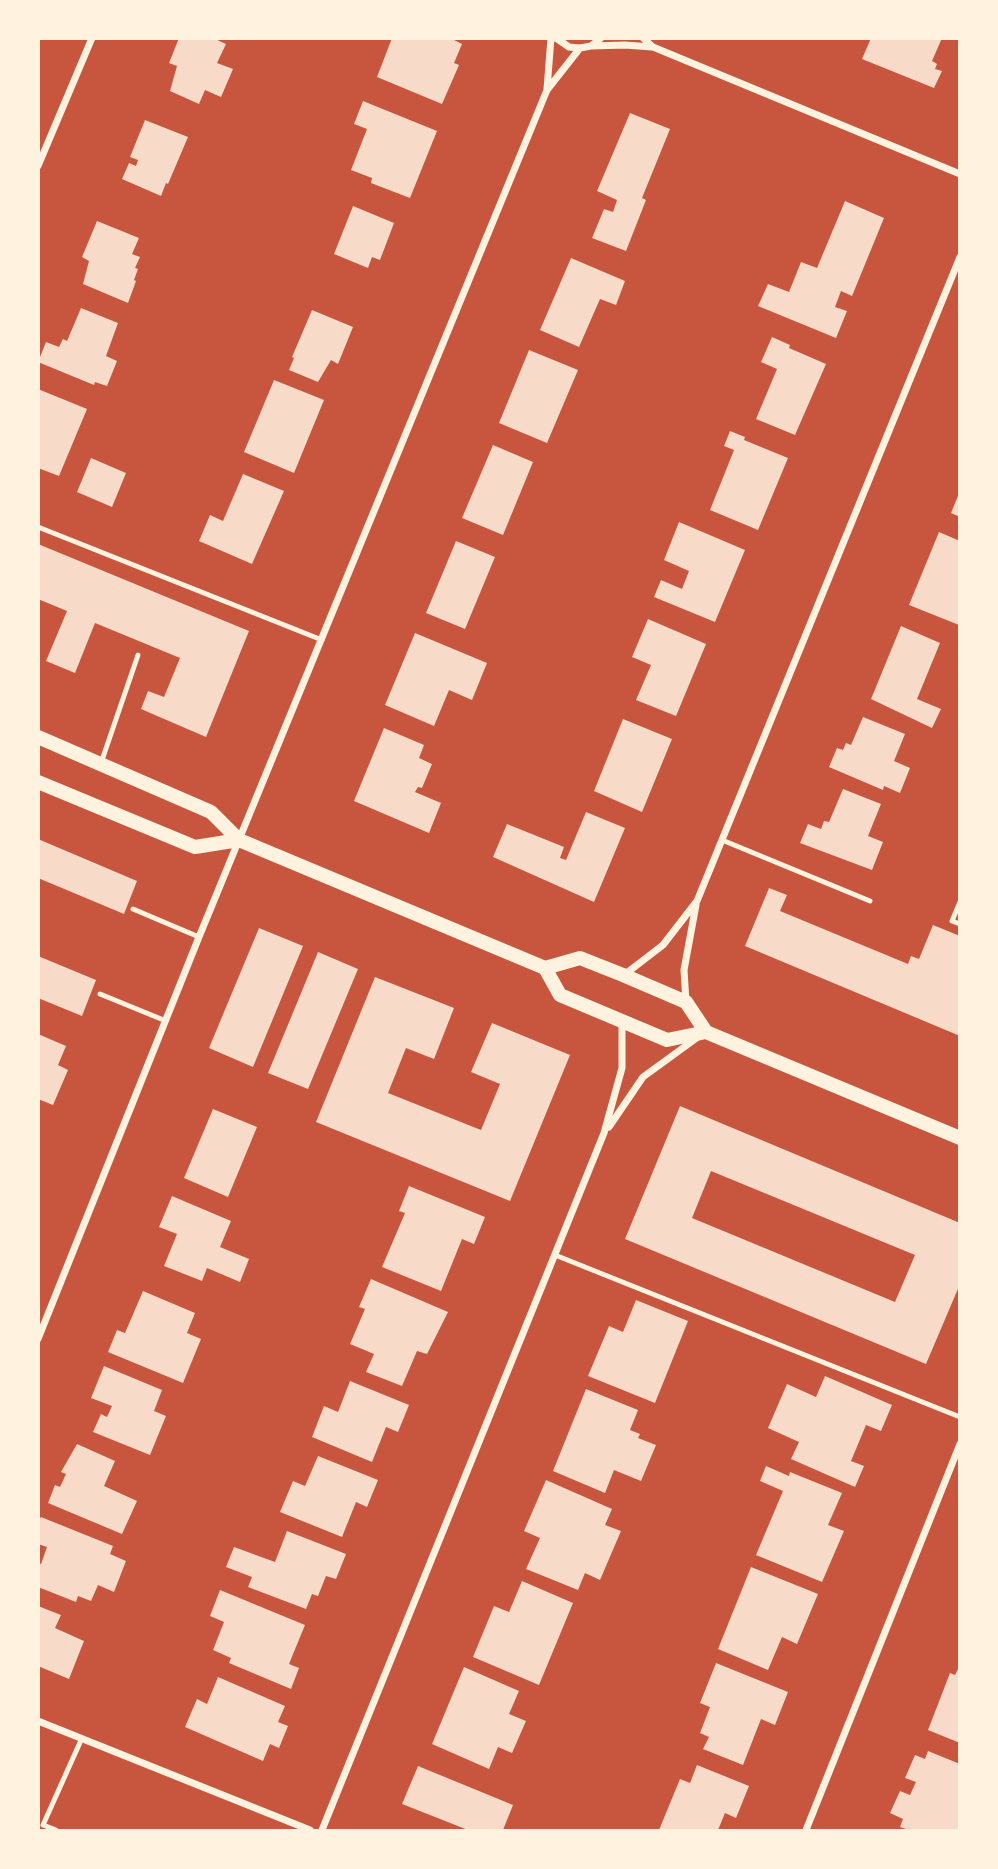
<!DOCTYPE html>
<html>
<head>
<meta charset="utf-8">
<style>
	body { margin:0 }
	#map { position:relative; width:998px; height:1869px; overflow:hidden; background:#c8553d; font-family:"Libre Baskerville",serif }
	canvas { display:block }
	.frame { position:absolute; inset:0; border:40px solid #fff3e0; pointer-events:none }
</style>
</head>
<body>
<div id="map">
<canvas width="998" height="1869"></canvas>
<div class="frame"></div>
</div>
<script>
const c = document.querySelector('canvas').getContext('2d');
c.lineJoin = 'round';
function fillPath(path, color) { c.fillStyle = color; c.fill(path, 'evenodd'); }
const shape = rows => new Path2D(rows.map(r => 'M' + r).join(''));
function strokePath(path, color, width, dash) { c.strokeStyle = color; c.lineWidth = width; c.lineCap = dash ? 'butt' : 'round'; c.setLineDash(dash || []); c.stroke(path); }
fillPath(shape([
	[179,38,213,38,226,44,217,63,233,69,221,97,205,90,199,104,170,91,177,66,169,63],
	[392,38,450,38,462,44,454,63,459,65,442,104,377,77],
	[871,38,942,38,932,61,937,64,935,69,942,71,934,88,862,59],
	[363,101,437,131,410,198,371,183,372,178,351,170,367,129,354,124],
	[630,113,670,129,642,198,646,200,626,251,592,238,604,209,613,212,617,200,597,191],
	[145,120,188,137,168,184,166,183,161,196,122,179,129,163,136,166,138,160,130,157],
	[845,201,884,218,852,296,841,291,835,307,847,311,836,338,758,306,768,284,789,292,801,262,817,268],
	[353,206,394,223,380,260,372,257,368,268,334,254],
	[97,221,139,238,132,254,140,257,135,268,138,269,134,280,136,281,128,303,83,284,89,261,82,257],
	[571,258,625,281,616,305,600,299,579,347,540,330],
	[81,308,118,323,106,356,117,361,107,386,95,382,94,385,38,362,46,342,59,347,63,339,67,341],
	[312,310,353,327,338,364,331,360,318,382,289,370,294,358,292,357],
	[772,337,790,345,789,348,826,364,795,435,756,419,777,369,761,362],
	[529,350,578,370,547,443,499,423],
	[274,380,324,400,294,473,244,452],
	[38,389,87,409,59,476,38,468],
	[730,431,745,437,744,440,788,458,758,530,710,510,734,450,724,446],
	[493,445,533,462,503,535,462,518],
	[91,458,126,473,112,507,77,492],
	[243,474,284,491,252,564,199,541,210,515,223,521],
	[960,491,960,517,951,513],
	[679,522,745,550,715,622,654,597,661,580,682,589,689,571,664,560],
	[939,532,960,541,959,625,909,605],
	[456,541,495,557,465,629,426,613],
	[38,544,249,631,206,737,141,709,148,691,164,697,180,658,95,623,75,673,46,661,67,611,38,599],
	[648,619,706,644,676,716,636,700,651,665,632,657],
	[901,626,940,643,917,699,941,709,932,728,871,699],
	[415,633,487,663,472,700,449,690,434,726,385,705],
	[863,717,905,734,894,761,910,768,900,793,884,786,883,790,829,767,837,748,843,750,846,743,851,745],
	[623,719,672,739,642,812,594,791],
	[384,728,424,745,419,758,432,764,422,788,418,787,415,792,441,803,429,833,354,801],
	[843,789,881,804,868,836,883,842,872,870,800,843,808,824,821,829,824,821,829,822],
	[586,812,625,828,594,902,493,857,507,824,564,847,560,858,566,860],
	[38,839,137,881,124,914,38,878],
	[769,888,787,895,780,911,908,964,911,956,919,959,933,925,960,936,960,1036,745,946],
	[259,928,303,946,253,1067,209,1048],
	[318,952,358,969,308,1089,268,1073],
	[38,956,96,980,82,1016,38,998],
	[375,977,454,1008,434,1059,406,1048,388,1093,481,1130,500,1084,471,1072,492,1023,570,1055,510,1201,316,1122],
	[38,1034,66,1046,58,1065,68,1070,53,1105,38,1099],
	[680,1106,960,1223,960,1284,926,1364,625,1239],
	[711,1171,915,1255,895,1302,692,1218],
	[213,1109,257,1127,228,1197,184,1178],
	[409,1186,485,1217,474,1244,462,1239,441,1291,382,1267,405,1213,399,1211],
	[172,1196,231,1221,220,1247,249,1259,240,1282,207,1268,202,1281,164,1266,177,1234,159,1227],
	[371,1279,448,1312,427,1354,417,1351,402,1386,366,1372,374,1354,350,1344,365,1309,359,1307],
	[143,1291,195,1313,187,1333,201,1339,183,1383,108,1352,117,1330,125,1333],
	[636,1300,688,1321,655,1403,588,1376,609,1326,623,1332],
	[104,1366,162,1390,154,1411,166,1416,150,1455,93,1432,101,1414,107,1417,112,1406,91,1398],
	[825,1376,892,1405,881,1431,866,1425,851,1461,864,1466,855,1487,791,1459,799,1442,768,1428,787,1384,816,1397],
	[350,1381,409,1405,398,1432,386,1427,372,1462,312,1437,324,1406,338,1412],
	[586,1389,638,1410,630,1430,640,1434,638,1438,656,1445,641,1481,614,1470,605,1493,553,1471],
	[77,1444,115,1461,104,1486,137,1501,122,1534,48,1503,55,1485,60,1487,66,1474,61,1472],
	[318,1456,378,1480,367,1507,356,1502,342,1537,280,1512,293,1481,305,1486],
	[766,1466,789,1476,790,1472,842,1493,828,1525,844,1531,822,1582,756,1555,783,1491,760,1481],
	[546,1480,612,1509,605,1525,621,1531,600,1580,585,1573,578,1590,526,1569,540,1538,524,1531],
	[41,1517,113,1546,110,1554,126,1561,114,1592,98,1585,91,1601,78,1596,76,1602,38,1587,38,1563,41,1564,47,1547,38,1544,38,1522],
	[287,1531,346,1554,336,1579,326,1576,318,1596,312,1594,306,1609,248,1587,252,1577,226,1567,234,1547,275,1562],
	[751,1567,818,1594,797,1644,782,1637,768,1670,718,1649],
	[522,1581,573,1603,539,1685,473,1657,494,1606,509,1612],
	[220,1590,305,1625,289,1664,299,1668,291,1689,229,1663,231,1658,213,1650,224,1622,210,1616],
	[38,1606,61,1615,55,1628,84,1641,69,1679,38,1666],
	[716,1663,788,1692,775,1725,761,1719,743,1765,703,1749,709,1737,700,1733,710,1707,700,1703],
	[960,1665,960,1743,928,1730,950,1673,955,1675],
	[464,1667,519,1691,509,1714,526,1721,512,1753,498,1747,489,1769,432,1744],
	[218,1677,285,1706,278,1722,288,1726,279,1748,270,1744,263,1761,185,1727,197,1699,207,1704],
	[928,1751,960,1764,960,1830,909,1830,900,1827,903,1819,890,1813,900,1791,910,1795,916,1782,905,1778,915,1755,925,1759],
	[697,1765,749,1786,736,1818,725,1813,718,1830,659,1830,680,1779,690,1783],
	[418,1766,513,1805,503,1830,468,1830,402,1804]
]), '#f7dbc8');
strokePath(shape([
	[38,527,322,640],
	[101,763,138,655],
	[722,840,870,901],
	[960,902,952,921,960,924],
	[133,909,199,937],
	[100,994,166,1021],
	[555,1255,960,1417],
	[56,1830,43,1825,82,1738]
]), '#fff3e0', 5);
strokePath(shape([
	[556,38,569,47,580,48,591,46,601,38],
	[643,38,653,47,960,174],
	[591,46,625,45,652,47],
	[547,89,551,38],
	[38,166,92,38],
	[624,975,663,945,697,901,960,257],
	[686,1002,684,970,696,905],
	[609,1127,643,1077,698,1037],
	[38,1339,199,937,547,90,580,48],
	[38,1721,310,1830],
	[322,1830,604,1133,622,1068,622,1021],
	[806,1830,960,1444]
]), '#fff3e0', 7);
strokePath(shape([
	[38,737,211,812,239,840,545,968,560,995,667,1040,706,1032],
	[38,782,195,847,239,840],
	[545,968,580,958,623,975,686,1002,706,1032,960,1138]
]), '#fff3e0', 14);
</script>
</body>
</html>
